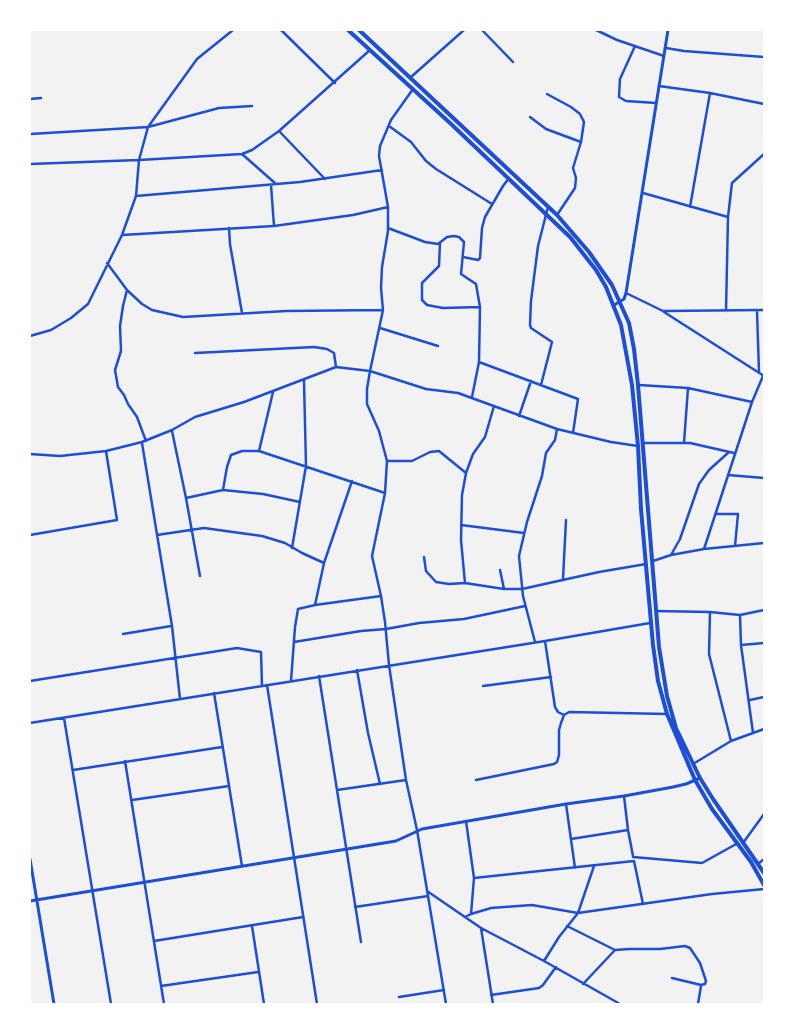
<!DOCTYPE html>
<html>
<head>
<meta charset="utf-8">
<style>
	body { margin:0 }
	#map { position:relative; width:794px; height:1034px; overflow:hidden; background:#f2f2f2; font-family:Ubuntu,sans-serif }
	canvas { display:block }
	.frame { position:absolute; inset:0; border:31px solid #fff; pointer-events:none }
</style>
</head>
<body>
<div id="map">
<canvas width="794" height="1034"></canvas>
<div class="frame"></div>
</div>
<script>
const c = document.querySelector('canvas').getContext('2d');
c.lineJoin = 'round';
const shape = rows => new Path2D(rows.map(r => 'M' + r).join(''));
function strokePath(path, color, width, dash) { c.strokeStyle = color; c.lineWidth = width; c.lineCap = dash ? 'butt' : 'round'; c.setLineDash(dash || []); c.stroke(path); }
strokePath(shape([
	[281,30,335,83],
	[482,30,513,62],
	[596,30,617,40,664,56],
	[635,46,620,79,619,97,626,101,656,103],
	[666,48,684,51,764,57],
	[411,77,464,30],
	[659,86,710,93,690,207],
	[413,89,391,120,380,146,379,156,388,207,388,231,382,267,381,288,383,310,370,371,367,389,367,404,379,431,387,461,385,493,372,556,381,596,385,622,389,665,398,726,406,780,417,830,446,1004],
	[710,93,764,104],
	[30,99,41,98],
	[530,117,546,129,581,142,584,122,580,114,571,107,547,94],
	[389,126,411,142,426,161,436,169,492,204],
	[279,131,325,179],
	[30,134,148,127,219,108,252,106],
	[242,154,276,184],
	[30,164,139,160,242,154,252,150,279,131,370,50],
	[271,185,274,226],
	[643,193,728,217,726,311],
	[136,196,300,182,382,170],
	[557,215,575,188,576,178,573,168,581,142],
	[728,217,732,183,764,154],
	[229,228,230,244,242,313],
	[388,228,425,242,438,244,447,237,454,236,459,237,464,242,461,274,476,284,480,307,479,362,472,397],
	[122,235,274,226,353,215,388,207],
	[440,243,439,266,422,283,422,300,427,305,443,308,480,307],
	[463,257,478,260,480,258,482,228,485,217,503,186,509,178],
	[107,263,127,290,142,304,152,310,183,317,286,311,383,310],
	[127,290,123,306,120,326,121,351,115,370,118,387,124,395,128,404,137,417,146,441],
	[626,293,663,311,764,310],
	[757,311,759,372],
	[664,312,764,376],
	[380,328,438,346],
	[30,336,51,330,71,318,88,304,122,235,136,196,139,160,148,127,197,59,233,30],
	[195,353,314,347,327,349,334,353,336,367],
	[479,362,578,399,573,433],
	[541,385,552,342,531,328,530,325,531,301,538,246,548,207],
	[639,385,688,388,752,402,763,376],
	[519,416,531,381],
	[172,431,186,498],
	[142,443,172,626,180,699],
	[643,443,690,443,734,453],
	[684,443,688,388],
	[259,451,385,493],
	[30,454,60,456,106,451,142,442,172,430,195,417,244,402,336,367,370,371,426,389,458,393,557,429,611,442,638,446],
	[387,461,412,461,430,452,439,451,466,473],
	[728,475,764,478],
	[223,490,263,494,300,502],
	[716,514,738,514,735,546],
	[461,525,524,533],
	[30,535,117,520,106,451],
	[157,535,204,528,262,536,285,543,302,553,324,563,352,481],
	[292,548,306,466,304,381],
	[704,549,752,402],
	[671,555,680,539,699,484,709,470,729,452],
	[424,557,426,571,436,582,449,584,465,583,504,589,522,589,599,572,646,564],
	[653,561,671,555,704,549,764,543],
	[500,570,504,589],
	[200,576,186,498,223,490,227,467,231,455,242,451,259,451,273,392],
	[563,579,566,520],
	[465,583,461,540,462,495,466,473,473,454,485,437,494,406],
	[315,605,324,563],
	[656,611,710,612,740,615,764,610],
	[710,612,709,654,731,741],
	[740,615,741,645,753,733],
	[123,634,171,626],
	[545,641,555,707,558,712,564,715],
	[294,642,361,631,386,629,419,623,464,619,525,606],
	[535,642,523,596,519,556,527,522,542,476,546,453,555,440,557,429],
	[741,645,764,643],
	[357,670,368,733,380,784],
	[319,676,361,942],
	[30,681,237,648,261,652,262,686],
	[291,681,295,627,298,609,315,605,381,596],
	[267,685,317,1004],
	[483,686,551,677],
	[214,693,242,866],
	[750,700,764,697],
	[64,718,111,1004],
	[30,723,545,641,650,623],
	[125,761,164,1004],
	[693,764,731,741,764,729],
	[73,770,222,747],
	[476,780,554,764,557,762,559,755,559,730,561,723,564,715,569,712,667,714],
	[337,790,406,780],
	[624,796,628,830,633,856],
	[132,800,229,786],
	[566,804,575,868],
	[466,821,474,878,634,861],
	[571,839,628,830],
	[743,843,764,814],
	[633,857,702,863,738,843],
	[634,861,643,904],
	[758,864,764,859],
	[427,891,481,928,544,961,620,1004],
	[355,907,428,896],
	[471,914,474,878],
	[465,917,471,914,491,908,532,905,578,913,712,894,764,889],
	[252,926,264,1004],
	[567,926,615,950,629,949,660,949,685,946,690,948,700,963,706,981,705,984,701,985,672,978],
	[481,928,493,1004],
	[154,941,303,917],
	[544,961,559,937,578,913,594,866],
	[583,984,615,950],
	[161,986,258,972],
	[491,995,539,988,543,985,556,967],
	[399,997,444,990],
	[698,1004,701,986]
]), '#1d4ed8', 2.5);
strokePath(shape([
	[30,859,54,1004],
	[30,901,396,841,422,829,566,804,624,796,673,787,686,784,700,778]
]), '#1d4ed8', 3);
strokePath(shape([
	[614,305,624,299,626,293,668,30]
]), '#1d4ed8', 3);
strokePath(shape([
	[348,30,450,123,570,237,596,270,606,287,621,325,632,385,638,446,641,509,653,645,658,681,667,714,695,780,712,809,751,862,764,885],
	[359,30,557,215,589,252,612,285,629,323,634,349,638,385,659,647,667,696,676,728,700,778,713,799,764,873]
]), '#1d4ed8', 4);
</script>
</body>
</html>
